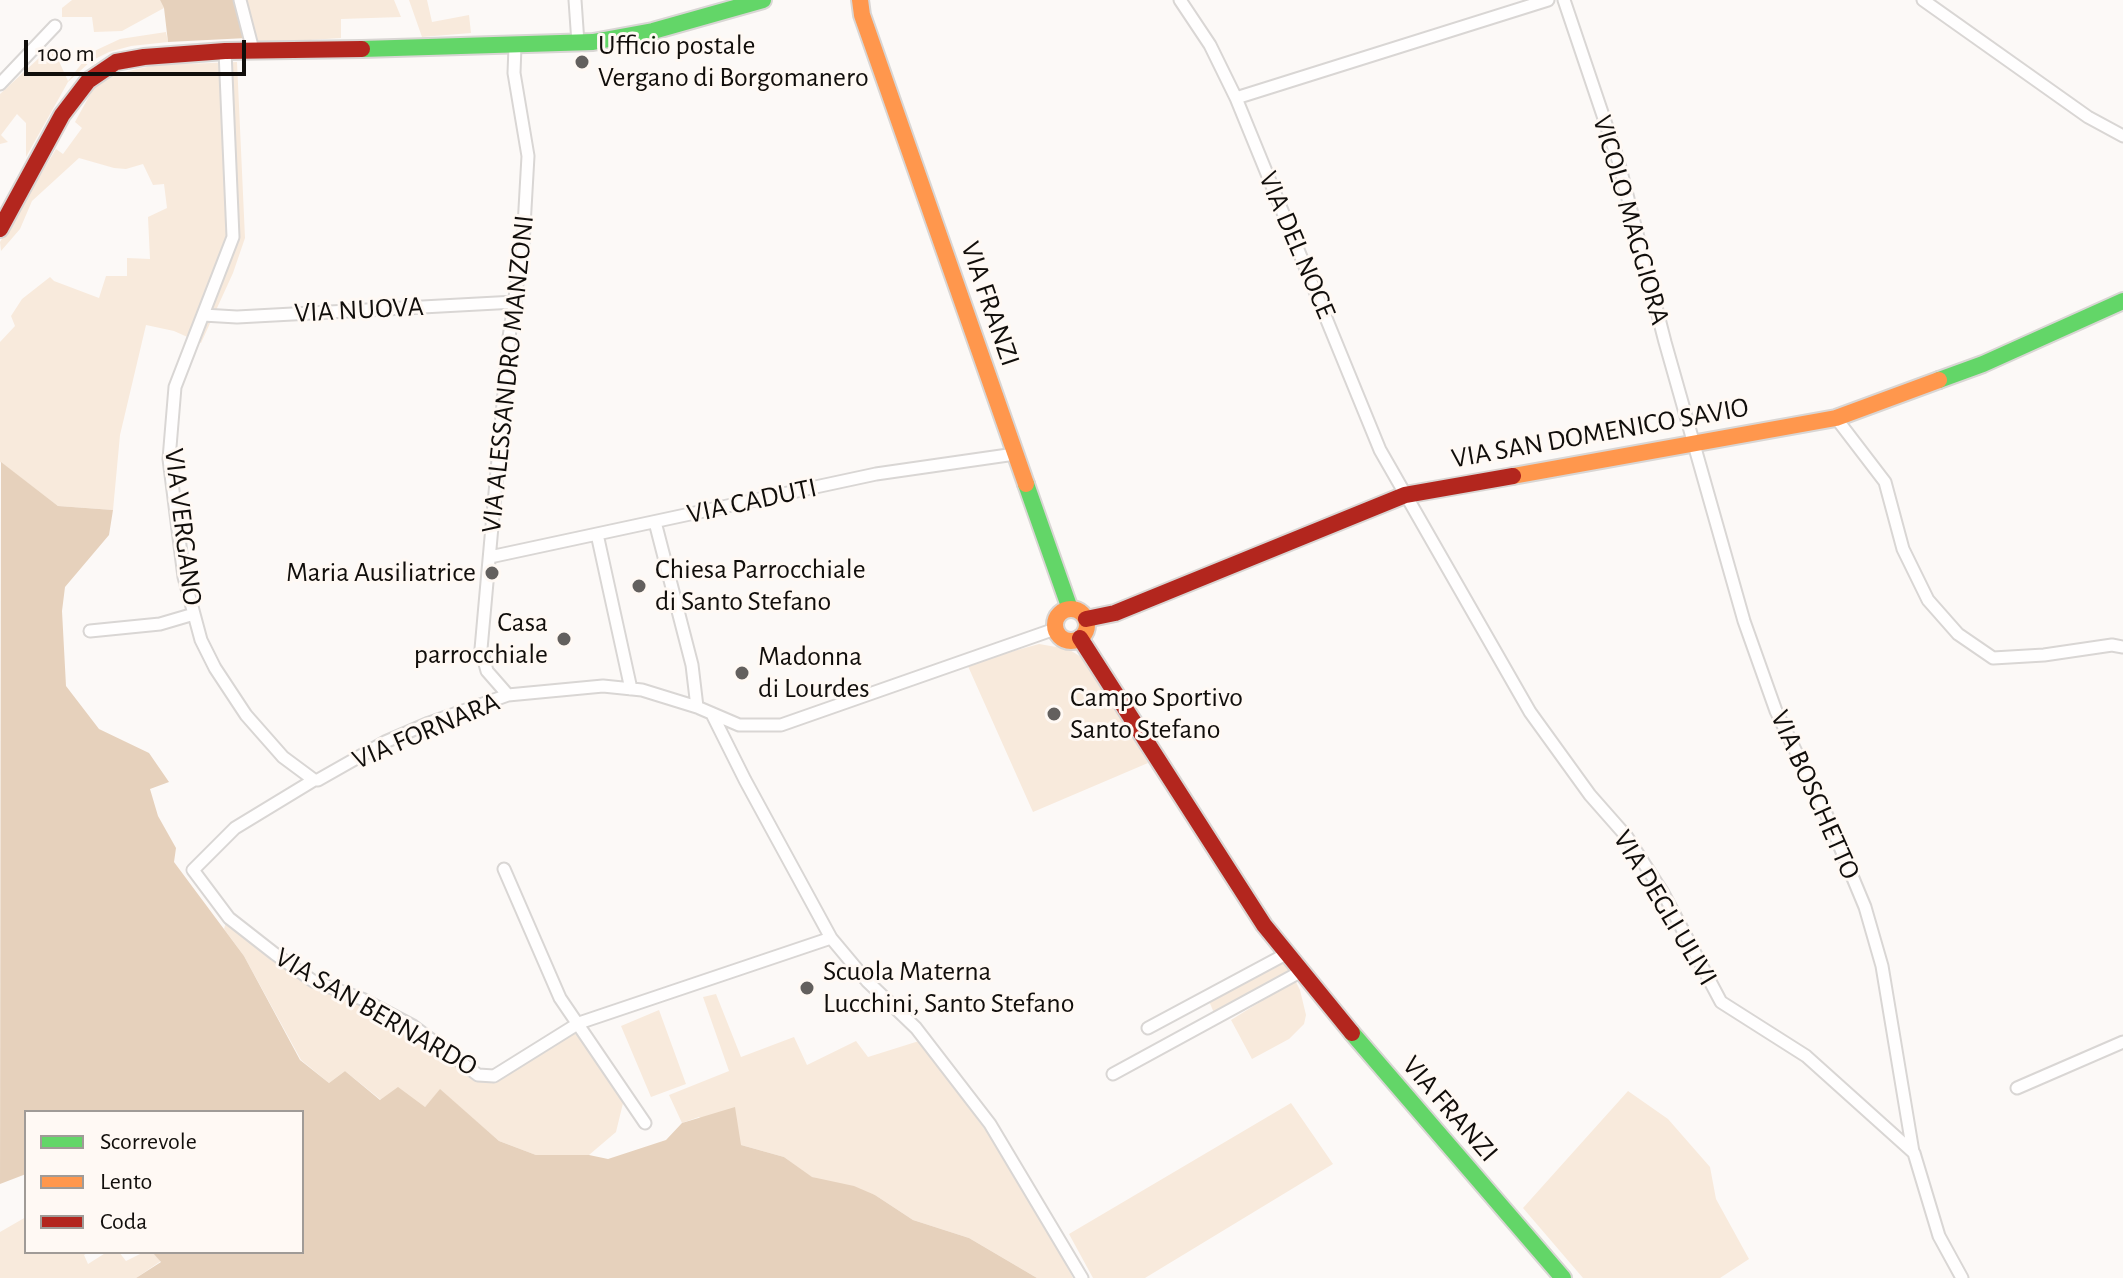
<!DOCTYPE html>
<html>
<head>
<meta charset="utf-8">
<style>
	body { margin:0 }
	#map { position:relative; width:2123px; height:1278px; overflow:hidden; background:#fcf9f7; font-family:"Alegreya Sans",sans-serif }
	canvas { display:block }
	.legend { position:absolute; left:24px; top:1110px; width:280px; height:144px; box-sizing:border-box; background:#fff9f4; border:2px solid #a09b97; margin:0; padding:10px 14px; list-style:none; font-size:24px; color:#110e0b }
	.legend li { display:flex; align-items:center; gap:16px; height:40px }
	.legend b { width:40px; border:2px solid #a09b97 }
	.scale { position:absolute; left:24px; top:40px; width:222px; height:36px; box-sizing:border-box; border:4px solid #110e0b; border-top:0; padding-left:10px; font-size:24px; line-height:28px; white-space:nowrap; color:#110e0b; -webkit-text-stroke:6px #fff9f4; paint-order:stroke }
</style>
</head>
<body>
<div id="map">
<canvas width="2123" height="1278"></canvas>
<ul class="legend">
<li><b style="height:10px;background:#63d668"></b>Scorrevole</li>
<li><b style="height:10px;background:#ff974d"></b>Lento</li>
<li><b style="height:10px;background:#b3261e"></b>Coda</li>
</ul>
<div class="scale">100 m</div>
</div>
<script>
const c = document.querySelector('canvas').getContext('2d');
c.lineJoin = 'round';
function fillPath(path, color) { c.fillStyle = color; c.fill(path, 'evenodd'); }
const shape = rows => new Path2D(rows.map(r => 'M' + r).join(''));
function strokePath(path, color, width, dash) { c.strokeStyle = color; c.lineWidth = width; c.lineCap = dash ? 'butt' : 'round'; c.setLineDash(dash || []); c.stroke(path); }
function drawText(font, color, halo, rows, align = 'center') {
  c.font = font + ' "Alegreya Sans",sans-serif'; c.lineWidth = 6; c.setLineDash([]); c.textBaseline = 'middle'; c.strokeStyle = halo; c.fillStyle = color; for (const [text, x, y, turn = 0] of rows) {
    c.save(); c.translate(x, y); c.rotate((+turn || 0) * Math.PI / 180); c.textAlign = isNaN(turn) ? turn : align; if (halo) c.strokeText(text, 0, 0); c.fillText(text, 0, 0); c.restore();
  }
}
fillPath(shape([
	[72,0,160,0,164,8,122,31,94,32,92,17,62,17,62,8],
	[240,0,394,0,401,17,341,19,341,38,249,44],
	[409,0,427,0,432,22,469,15,471,33,422,37],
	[166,32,168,42,131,46,109,52,91,61,68,82,26,157,26,123,17,114,1,135,8,142,0,144,0,94,52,46,68,81,90,53,120,39],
	[237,62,245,238,233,273,201,343,174,331,146,325,120,435,113,510,58,506,0,462,0,342,15,326,11,316,22,299,50,277,54,281,99,298,106,276,127,276,127,258,150,259,148,217,167,208,164,184,153,185,143,164,126,169,114,168,79,158,32,201,20,229,1,251,0,242,56,149,63,154,82,128,75,122,93,89,114,75,137,69,158,65],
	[1039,644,1068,649,1083,658,1148,763,1033,812,967,664],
	[226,922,288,972,311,985,360,1003,431,1041,476,1081,491,1081,575,1031,624,1099,616,1132,589,1155,536,1155,499,1141,440,1090,425,1107,381,1100,345,1071,329,1083,301,1060,244,956,224,929],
	[1283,958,1292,971,1215,1015,1208,999],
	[1295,980,1300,990,1306,1015,1304,1024,1289,1039,1252,1059,1231,1020],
	[716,994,741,1057,794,1037,807,1065,856,1041,868,1057,919,1041,987,1132,1026,1191,1073,1278,1037,1278,969,1238,913,1220,875,1195,811,1177,784,1157,741,1145,699,1117,682,1123,669,1095,729,1071,703,997],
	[659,1010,686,1084,651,1097,621,1026],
	[1628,1091,1668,1119,1710,1167,1716,1199,1749,1259,1720,1278,1583,1278,1523,1208],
	[1291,1103,1333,1164,1145,1278,1093,1278,1069,1234],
	[26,1217,26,1252,89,1252,84,1255,88,1264,107,1252,119,1252,126,1261,144,1252,152,1252,161,1261,136,1278,0,1278,0,1232]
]), '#f8eadc');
fillPath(shape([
	[160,0,240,0,247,38,168,42,164,8],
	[1,462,58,506,113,510,109,535,65,587,62,611,66,686,99,729,149,753,169,782,150,789,158,816,176,848,174,862,244,956,300,1060,329,1083,345,1071,380,1100,398,1087,425,1107,440,1089,499,1141,536,1155,589,1155,608,1159,666,1140,682,1123,735,1107,741,1145,784,1157,812,1177,854,1186,875,1195,913,1220,969,1238,1037,1278,136,1278,161,1262,152,1252,302,1252,302,1112,26,1112,26,1174,0,1184]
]), '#e6d1bc');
const street = shape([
	[240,0,253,50],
	[575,0,578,43],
	[1180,0,1210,45,1236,98,1380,450,1530,712,1590,795,1627,837,1663,893,1721,1002,1806,1056,1914,1153,1939,1236,1962,1278],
	[1564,0,1618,160,1665,342,1744,621,1776,711,1825,811,1865,907,1882,966,1913,1152],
	[1923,0,2088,117,2123,136],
	[225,51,233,237,175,387,169,459,184,577,201,640,215,668,246,715,283,757,314,780],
	[0,84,55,26],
	[1236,98,1548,0],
	[203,315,237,317,515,302],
	[1836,418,1885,482,1903,549,1928,600,1958,634,1993,658,2044,655,2112,645,2123,647],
	[655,522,692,665,697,707],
	[597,534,631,689],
	[490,557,876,474,1015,454],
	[90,631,160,624,194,614],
	[508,695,487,671,481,649,509,337,523,244,528,156,514,73,515,46],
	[712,714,745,780,831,938,867,981,916,1028,990,1124,1082,1278],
	[504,869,560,998,645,1123],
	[831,938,579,1023,494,1076,478,1075,413,1026,362,999,313,981,275,954,229,918,193,870,235,828,314,780,318,780,385,742,429,723,508,695,603,686,642,690,697,707,739,725,781,725,1055,629],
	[1148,1028,1286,954],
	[1113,1074,1300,972],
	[2017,1088,2123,1042]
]);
const fast = shape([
	[362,49,593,42,653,31,763,0],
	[1939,380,1983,364,2123,301],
	[1026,484,1070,609],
	[1352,1033,1563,1278]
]);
const slow = shape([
	[860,0,862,15,1026,484],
	[1513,476,1836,418,1939,380],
	'1055 625a16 16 0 1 1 32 0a16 16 0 1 1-32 0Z'
]);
const jam = shape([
	[0,229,62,115,88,81,116,62,144,57,225,51,362,49],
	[1086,619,1115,613,1405,495,1513,476],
	[1080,638,1264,925,1352,1033]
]);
strokePath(street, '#d9d6d4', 15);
strokePath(fast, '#d9d6d4', 20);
strokePath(slow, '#d9d6d4', 20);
strokePath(jam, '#d9d6d4', 20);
strokePath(street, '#fffefe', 11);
strokePath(fast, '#63d668', 16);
strokePath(slow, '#ff974d', 16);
strokePath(jam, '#b3261e', 16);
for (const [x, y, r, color] of [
	[582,62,8,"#63605e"],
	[492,573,8,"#63605e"],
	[639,586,8,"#63605e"],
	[564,639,8,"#63605e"],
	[742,673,8,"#63605e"],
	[1054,714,8,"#63605e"],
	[807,988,8,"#63605e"]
]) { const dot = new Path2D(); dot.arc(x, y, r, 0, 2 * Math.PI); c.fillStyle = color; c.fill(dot); strokePath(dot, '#fff9f4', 3); }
drawText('28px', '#110e0b', '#fff9f4', [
	["Ufficio postale",598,46],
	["Vergano di Borgomanero",598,78],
	["Chiesa Parrocchiale",655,570],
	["di Santo Stefano",655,602],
	["Maria Ausiliatrice",476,573,"right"],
	["Casa",548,623,"right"],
	["parrocchiale",548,655,"right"],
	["Madonna",758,657],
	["di Lourdes",758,689],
	["Campo Sportivo",1070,698],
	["Santo Stefano",1070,730],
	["Scuola Materna",823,972],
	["Lucchini, Santo Stefano",823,1004]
], 'left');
drawText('28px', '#110e0b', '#fff9f4', [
	["VICOLO MAGGIORA",1631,220,74],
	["VIA DEL NOCE",1297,245,67],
	["VIA FRANZI",990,304,71],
	["VIA NUOVA",359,310,-3],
	["VIA ALESSANDRO MANZONI",508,374,-84],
	["VIA SAN DOMENICO SAVIO",1600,433,-10],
	["VIA CADUTI",752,501,-12],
	["VIA VERGANO",183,527,83],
	["VIA FORNARA",426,731,-23],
	["VIA BOSCHETTO",1815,795,66],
	["VIA DEGLI ULIVI",1665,908,59],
	["VIA SAN BERNARDO",376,1012,30],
	["VIA FRANZI",1450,1109,49]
]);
</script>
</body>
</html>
